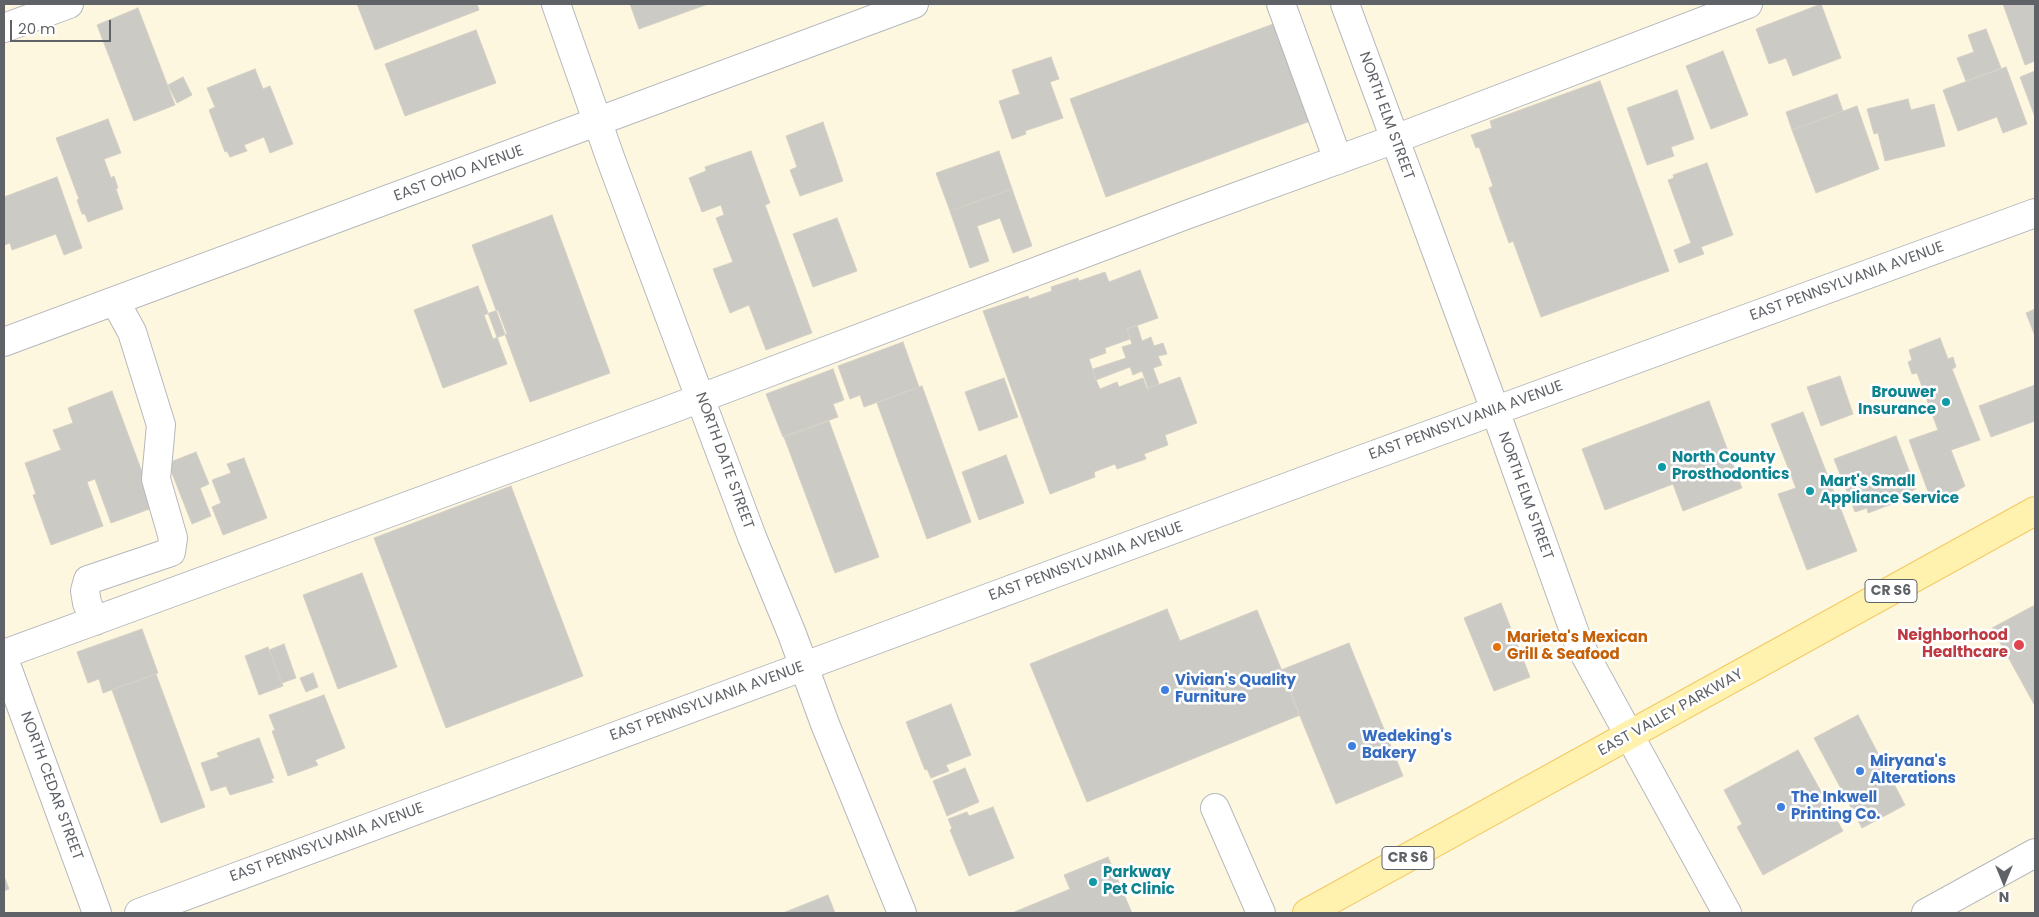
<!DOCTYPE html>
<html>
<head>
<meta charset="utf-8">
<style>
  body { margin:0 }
  #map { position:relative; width:2039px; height:917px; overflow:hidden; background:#f1efe8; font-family:Poppins,sans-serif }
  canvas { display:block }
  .frame { position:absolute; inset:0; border:5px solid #5f6368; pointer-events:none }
  .north { position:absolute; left:1979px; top:857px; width:50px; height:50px; -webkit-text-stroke:4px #fff; paint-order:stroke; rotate:180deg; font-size:14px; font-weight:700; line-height:20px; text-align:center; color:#5f6368 }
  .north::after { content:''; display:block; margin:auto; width:18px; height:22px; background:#5f6368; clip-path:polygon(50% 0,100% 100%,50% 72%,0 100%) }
  .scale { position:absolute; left:10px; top:20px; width:101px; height:22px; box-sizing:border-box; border:2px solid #5f6368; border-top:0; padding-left:6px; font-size:15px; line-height:18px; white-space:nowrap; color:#5f6368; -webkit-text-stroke:4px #fff; paint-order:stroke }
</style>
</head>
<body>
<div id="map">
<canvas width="2039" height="917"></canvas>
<div class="frame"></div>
<div class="north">N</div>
<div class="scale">20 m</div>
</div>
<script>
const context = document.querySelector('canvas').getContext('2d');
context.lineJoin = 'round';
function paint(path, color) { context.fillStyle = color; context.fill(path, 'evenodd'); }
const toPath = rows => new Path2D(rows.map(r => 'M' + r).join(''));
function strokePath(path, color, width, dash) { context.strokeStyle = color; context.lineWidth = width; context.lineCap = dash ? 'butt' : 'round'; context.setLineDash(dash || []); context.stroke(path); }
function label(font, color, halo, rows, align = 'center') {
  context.font = font + ' Poppins,sans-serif'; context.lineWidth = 5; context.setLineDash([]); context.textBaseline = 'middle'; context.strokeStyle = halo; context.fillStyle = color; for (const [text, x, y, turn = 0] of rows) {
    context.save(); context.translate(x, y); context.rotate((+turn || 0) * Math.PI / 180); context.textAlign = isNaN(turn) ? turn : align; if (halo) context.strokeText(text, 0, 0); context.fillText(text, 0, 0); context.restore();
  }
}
paint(toPath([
  [4,4,2035,4,2035,913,4,913]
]), '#fef7e0');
const building = toPath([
  [357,4,477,4,479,10,375,50,357,4],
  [630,4,708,4,639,29,630,4],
  [1821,4,1841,58,1793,76,1786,58,1769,64,1756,29,1821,4],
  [2003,4,2035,4,2035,61,2025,65,2003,4],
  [138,8,175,105,134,121,97,25,138,8],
  [1276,23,1313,120,1106,197,1070,99,1276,23],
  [1986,29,2001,68,1966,81,1957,58,1974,52,1968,35,1986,29],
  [476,30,496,83,405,116,385,64,476,30],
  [1723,51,1748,115,1711,129,1686,66,1723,51],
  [1051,57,1059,79,1050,82,1063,118,1025,131,1026,134,1012,139,999,101,1020,94,1012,70,1051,57],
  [2006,67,2027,124,2003,133,1997,117,1958,131,1943,90,2006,67],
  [255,69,263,89,270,86,293,144,270,153,264,137,244,145,247,151,230,157,227,151,225,152,209,110,215,107,207,88,255,69],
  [2035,71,2035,117,2020,77,2035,71],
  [183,77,192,95,177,103,168,85,183,77],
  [1600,81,1669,271,1541,317,1513,241,1509,243,1489,188,1493,186,1479,147,1476,148,1471,135,1492,128,1490,121,1600,81],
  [1677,90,1694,139,1671,147,1674,156,1647,165,1627,108,1677,90],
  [1837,94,1843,111,1792,130,1786,112,1837,94],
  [1908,99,1911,110,1934,104,1945,146,1885,161,1878,133,1874,134,1867,109,1908,99],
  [1857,106,1879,169,1816,193,1792,130,1857,106],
  [108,119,121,153,104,159,111,178,114,176,118,188,116,189,123,209,88,222,85,214,82,214,77,200,79,199,56,138,108,119],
  [823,122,843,181,800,196,790,170,797,167,786,136,823,122],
  [751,151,770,203,765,205,812,333,766,350,749,305,730,313,713,269,733,262,716,218,724,215,721,205,702,212,689,178,706,171,705,167,751,151],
  [999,151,1012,189,950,211,936,173,999,151],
  [1707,163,1733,235,1701,247,1704,254,1679,263,1674,250,1691,243,1668,180,1674,178,1673,175,1707,163],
  [57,177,82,248,64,255,56,234,12,250,10,243,4,245,4,197,57,177],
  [1012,189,1032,246,1013,253,1000,218,977,226,989,261,970,268,950,211,1012,189],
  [552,215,610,373,530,402,472,245,552,215],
  [837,218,857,271,813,287,793,234,837,218],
  [1140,270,1158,318,1127,329,1130,339,1105,348,1106,353,1089,359,1096,380,1100,389,1117,382,1119,387,1143,378,1147,389,1180,377,1197,423,1165,435,1168,445,1144,454,1146,459,1117,469,1115,464,1094,472,1095,477,1050,494,983,311,1028,296,1029,299,1052,291,1051,287,1078,278,1079,281,1105,272,1109,282,1140,270],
  [478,286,507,364,443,388,414,310,478,286],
  [2035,309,2035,336,2026,313,2035,309],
  [498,310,507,334,493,339,484,315,498,310],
  [1137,325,1142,341,1151,337,1154,346,1163,343,1167,354,1158,356,1162,365,1153,368,1159,384,1148,388,1142,371,1133,375,1130,367,1096,380,1093,369,1126,358,1122,347,1132,344,1127,329,1137,325],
  [1940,338,1948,359,1953,357,1956,367,1952,369,1980,440,1951,450,1965,486,1933,505,1909,440,1938,430,1917,373,1912,374,1908,362,1912,360,1909,350,1940,338],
  [903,342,919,387,864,407,860,395,850,399,838,366,903,342],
  [833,369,844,400,833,404,838,417,783,437,766,394,833,369],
  [1840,376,1853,414,1821,426,1807,387,1840,376],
  [1004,378,1018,417,979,431,965,392,1004,378],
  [2035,385,2035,421,1991,437,1979,406,2035,385],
  [922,386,971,522,927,539,877,403,922,386],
  [112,391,155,507,111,523,95,479,87,482,103,526,51,545,33,495,36,494,25,463,61,450,53,430,73,423,68,408,112,391],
  [1709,401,1742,488,1683,511,1673,484,1605,510,1582,449,1709,401],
  [1803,412,1857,551,1807,570,1778,494,1796,488,1771,424,1803,412],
  [829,421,879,557,835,573,784,437,829,421],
  [1896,436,1916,489,1906,493,1908,498,1868,513,1867,508,1855,512,1834,459,1896,436],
  [196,452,209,484,200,488,211,516,192,524,168,463,196,452],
  [1006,455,1024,503,979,520,962,472,1006,455],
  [244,458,267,518,223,535,212,507,221,503,212,480,231,473,227,464,244,458],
  [511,486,583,676,446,728,374,538,511,486],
  [362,573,397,667,338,689,303,595,362,573],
  [1501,603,1530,677,1494,691,1464,618,1501,603],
  [2035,605,2035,706,1992,628,2035,605],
  [1167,609,1180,641,1257,610,1300,715,1087,802,1030,664,1167,609],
  [142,629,158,673,103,693,99,679,88,683,77,652,142,629],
  [1349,643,1403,776,1336,804,1281,670,1349,643],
  [284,644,296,678,282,683,269,650,284,644],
  [268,647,283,686,259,695,245,656,268,647],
  [313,673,318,687,306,692,300,678,313,673],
  [156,674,205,807,161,823,112,690,156,674],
  [324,695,345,748,315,760,318,765,288,776,272,731,275,730,269,715,324,695],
  [951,704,971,755,946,765,949,771,931,778,927,769,925,770,906,722,951,704],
  [1858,715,1905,805,1862,828,1814,738,1858,715],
  [259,738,274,778,271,779,273,782,230,795,226,786,211,791,201,763,219,757,217,753,259,738],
  [1798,750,1843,831,1763,875,1737,827,1742,824,1724,790,1798,750],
  [965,768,979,802,947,816,933,781,965,768],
  [993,807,1014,858,969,876,950,830,952,828,948,819,967,812,969,816,993,807],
  [1108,857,1132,913,1012,913,1070,889,1064,875,1108,857],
  [4,876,9,889,4,891,4,876],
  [828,895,835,913,783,913,828,895]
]);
paint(building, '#cccac5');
strokePath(building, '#d6d1c6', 1);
const minor = toPath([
  [556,4,611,160,752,537,792,634,825,724,902,913],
  [1281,4,1338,160],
  [1345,4,1495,410,1578,642,1727,913],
  [4,28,69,4],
  [4,342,914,4],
  [95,621,87,603,85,591,88,580,171,552,173,538,156,479,161,425,132,332,115,301],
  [4,654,669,410,1186,215,1395,139,1748,4],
  [4,659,97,913],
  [1215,808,1261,913],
  [139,913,1344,466,2035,213],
  [1926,913,2035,853]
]);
const major = toPath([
  [1307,913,2035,511]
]);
strokePath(minor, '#b5b8bc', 30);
strokePath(major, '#f2c960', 30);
strokePath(minor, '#fff', 28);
strokePath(major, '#fff2af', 28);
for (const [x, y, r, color] of [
  [1946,402,5,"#0f9aa8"],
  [1662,467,5,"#0f9aa8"],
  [1810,491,5,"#0f9aa8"],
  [2019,645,6,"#e0444e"],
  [1497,647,5,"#e8710a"],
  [1165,690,5,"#3f7fe0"],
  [1352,746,5,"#3f7fe0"],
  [1860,771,5,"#3f7fe0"],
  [1781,807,5,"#3f7fe0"],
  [1093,882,5,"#0f9aa8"]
]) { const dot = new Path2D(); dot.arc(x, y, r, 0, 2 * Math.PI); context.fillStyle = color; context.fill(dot); strokePath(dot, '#fff', 2); }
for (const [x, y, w] of [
  [1891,591,52],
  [1408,858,52]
]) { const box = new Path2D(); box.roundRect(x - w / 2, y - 11.5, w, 23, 4); context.fillStyle = '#fff'; context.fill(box); strokePath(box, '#5f6368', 1); }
label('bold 14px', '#5f6368', null, [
  ["CR S6",1891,591],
  ["CR S6",1408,858]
]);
label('15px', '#5f6368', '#fff', [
  ["NORTH ELM STREET",1386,116,70],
  ["EAST OHIO AVENUE",459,174,-20],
  ["EAST PENNSYLVANIA AVENUE",1847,282,-20],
  ["EAST PENNSYLVANIA AVENUE",1466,421,-20],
  ["NORTH DATE STREET",724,461,70],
  ["NORTH ELM STREET",1525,496,70],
  ["EAST PENNSYLVANIA AVENUE",1086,562,-20],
  ["EAST PENNSYLVANIA AVENUE",707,702,-20],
  ["EAST VALLEY PARKWAY",1671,713,-29],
  ["NORTH CEDAR STREET",51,786,70],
  ["EAST PENNSYLVANIA AVENUE",327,843,-20]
]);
label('bold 15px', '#0d838f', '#fff', [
  ["Brouwer",1936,393,"right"],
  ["Insurance",1936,410,"right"],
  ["North County",1672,458],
  ["Prosthodontics",1672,475],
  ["Mart's Small",1820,482],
  ["Appliance Service",1820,499],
  ["Parkway",1103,873],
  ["Pet Clinic",1103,890]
], 'left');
label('bold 15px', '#be3a42', '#fff', [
  ["Neighborhood",2008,636],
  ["Healthcare",2008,653]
], 'right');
label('bold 15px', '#c56008', '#fff', [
  ["Marieta's Mexican",1507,638],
  ["Grill & Seafood",1507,655]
], 'left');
label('bold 15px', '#366cbe', '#fff', [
  ["Vivian's Quality",1175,681],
  ["Furniture",1175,698],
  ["Wedeking's",1362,737],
  ["Bakery",1362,754],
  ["Miryana's",1870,762],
  ["Alterations",1870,779],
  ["The Inkwell",1791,798],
  ["Printing Co.",1791,815]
], 'left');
</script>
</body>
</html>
